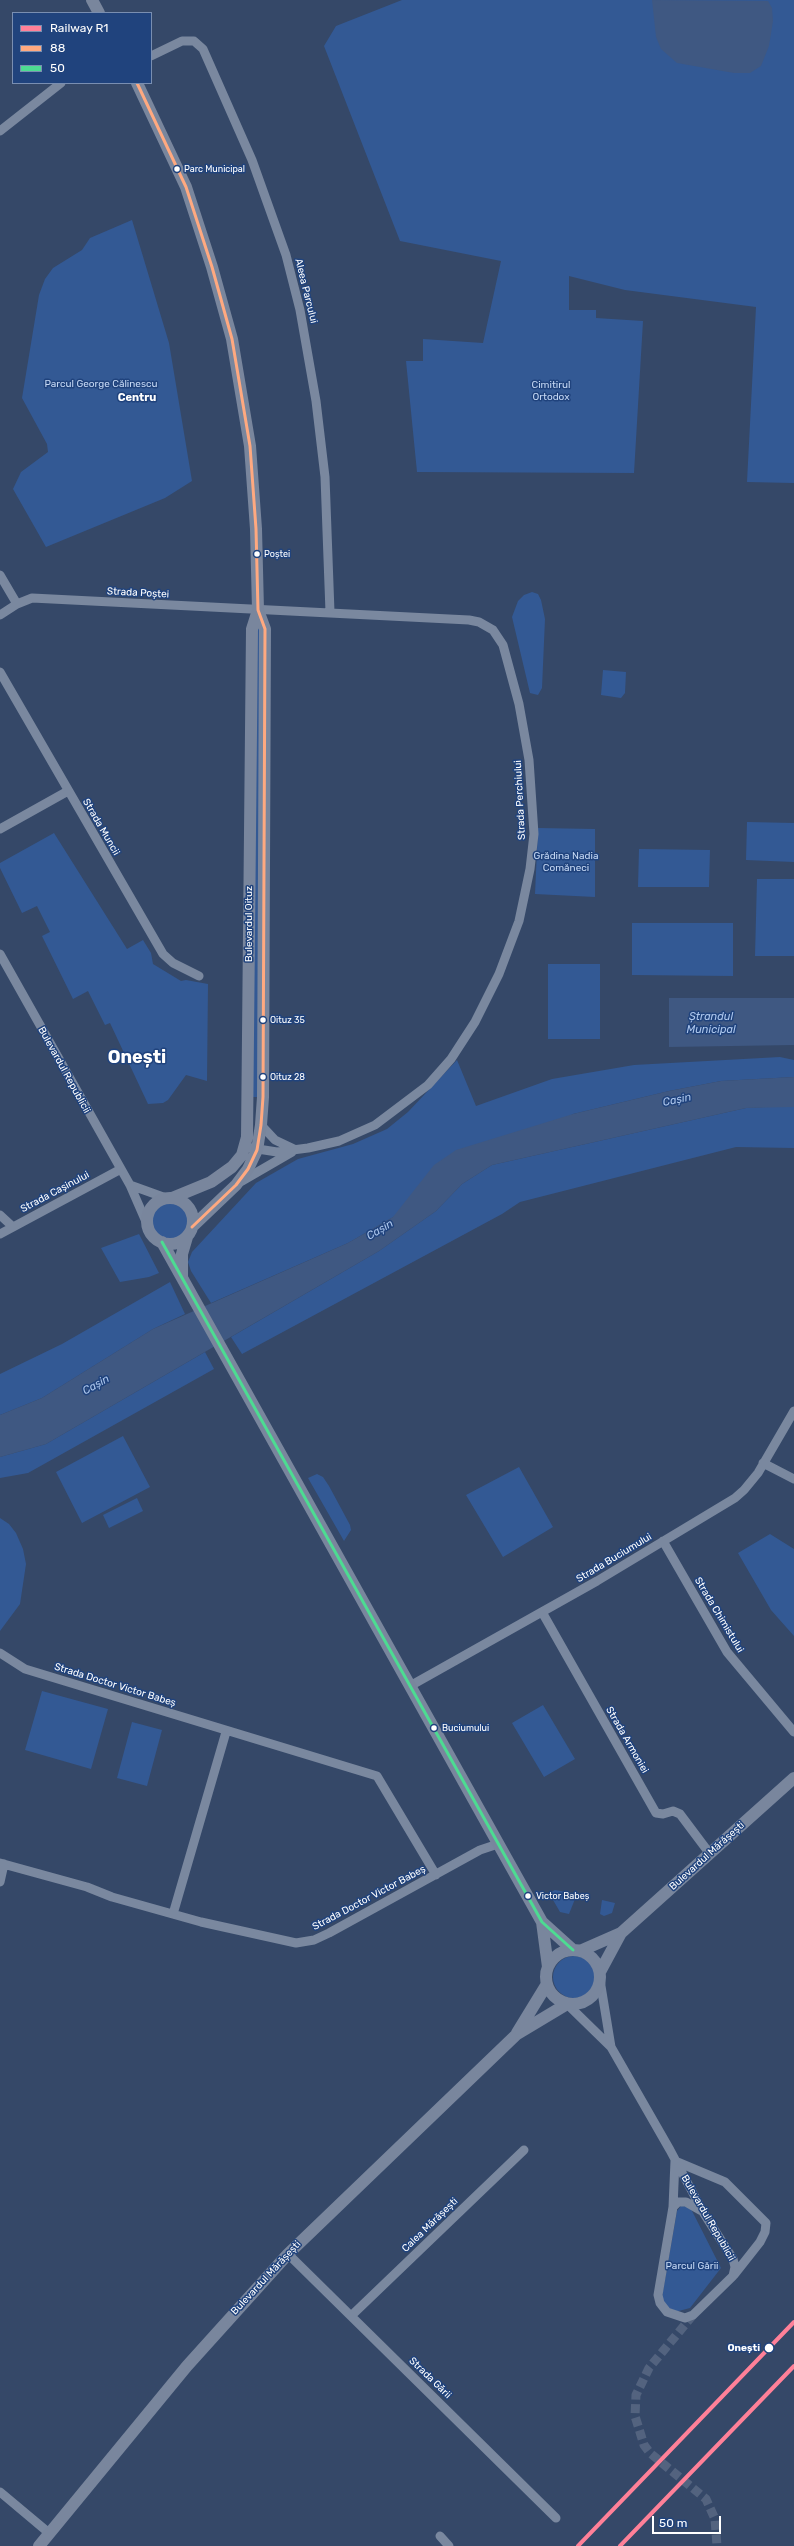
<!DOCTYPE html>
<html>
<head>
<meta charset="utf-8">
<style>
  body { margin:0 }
  #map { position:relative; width:794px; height:2546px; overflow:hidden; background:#354868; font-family:Rubik,sans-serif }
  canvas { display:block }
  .legend { position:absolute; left:12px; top:12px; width:140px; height:72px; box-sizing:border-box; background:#20437d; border:1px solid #798eb1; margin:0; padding:5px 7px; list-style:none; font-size:12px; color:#fff }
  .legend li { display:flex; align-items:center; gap:8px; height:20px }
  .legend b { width:20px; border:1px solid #798eb1 }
  .scale { position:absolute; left:652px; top:2516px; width:69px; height:18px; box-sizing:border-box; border:2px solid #fff; border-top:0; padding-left:5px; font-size:12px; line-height:14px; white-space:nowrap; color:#fff; -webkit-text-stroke:3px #20437d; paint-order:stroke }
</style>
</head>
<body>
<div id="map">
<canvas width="794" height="2546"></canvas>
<ul class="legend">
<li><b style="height:5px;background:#ff8098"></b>Railway R1</li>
<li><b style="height:5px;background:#ffa980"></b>88</li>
<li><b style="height:5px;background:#4ddb92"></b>50</li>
</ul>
<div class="scale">50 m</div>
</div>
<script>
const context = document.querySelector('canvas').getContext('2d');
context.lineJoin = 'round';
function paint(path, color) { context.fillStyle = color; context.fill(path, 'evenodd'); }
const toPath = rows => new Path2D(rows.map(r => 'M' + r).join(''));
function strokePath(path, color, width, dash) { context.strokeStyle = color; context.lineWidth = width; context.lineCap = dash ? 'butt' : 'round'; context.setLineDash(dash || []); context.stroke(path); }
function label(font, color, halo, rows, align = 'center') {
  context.font = font + ' Rubik,sans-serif'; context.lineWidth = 3; context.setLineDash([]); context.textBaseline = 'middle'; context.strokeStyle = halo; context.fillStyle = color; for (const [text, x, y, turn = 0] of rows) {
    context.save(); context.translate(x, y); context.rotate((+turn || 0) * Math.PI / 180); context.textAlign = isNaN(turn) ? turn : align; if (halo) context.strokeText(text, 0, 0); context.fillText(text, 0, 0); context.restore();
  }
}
paint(toPath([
  [402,0,794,0,794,483,747,482,756,307,625,290,569,276,569,310,596,310,596,318,643,321,634,473,417,472,406,361,423,361,423,339,483,343,501,261,400,241,324,46,336,26],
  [132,220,169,343,192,481,165,498,46,547,13,489,21,472,48,452,47,444,22,398,39,295,45,279,53,268,82,250,90,238],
  [532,592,538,594,541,600,545,619,542,688,538,695,530,693,512,617,518,601,524,595],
  [252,629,265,629,263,1097,248,1097],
  [603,670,626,672,625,693,621,698,601,695],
  [747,822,794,823,794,862,746,860],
  [538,828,595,829,595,897,535,894],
  [54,833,127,949,143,940,151,953,153,964,181,981,186,980,208,984,207,1081,186,1075,168,1100,163,1103,148,1104,110,1023,105,1025,88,991,73,999,42,936,50,932,37,906,22,913,0,868,0,863],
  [639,849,710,850,709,887,638,887],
  [757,879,794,879,794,956,755,956],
  [632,923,733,923,733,976,632,975],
  [548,964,600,964,600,1039,548,1039],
  [780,1057,794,1060,794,1077,721,1081,669,1091,573,1114,348,1243,211,1303,191,1271,188,1262,192,1252,256,1183,298,1159,353,1144,387,1129,408,1112,457,1060,476,1106,552,1079,634,1065],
  [784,1106,794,1107,794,1148,736,1147,520,1202,502,1214,242,1354,231,1337,379,1251,436,1211,462,1184,492,1165,746,1108],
  '147 1221a23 23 0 1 1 46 0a23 23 0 1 1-46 0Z',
  [139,1234,159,1273,149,1277,120,1282,101,1248],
  [170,1282,185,1314,153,1329,42,1398,0,1415,0,1374,62,1344],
  [205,1352,214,1369,28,1473,0,1478,0,1457,46,1444],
  [123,1436,150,1487,82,1523,56,1472],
  [519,1467,553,1527,503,1557,466,1495],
  [317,1474,323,1477,329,1486,350,1525,351,1530,344,1541,308,1478],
  [137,1498,143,1511,109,1528,103,1515],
  [0,1518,9,1524,16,1533,23,1549,26,1564,20,1604,0,1631],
  [770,1534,794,1549,794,1636,771,1610,738,1553],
  [42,1691,108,1709,91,1769,25,1750],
  [543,1705,575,1759,544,1777,512,1723],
  [132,1722,162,1730,147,1786,117,1778],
  [555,1890,577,1894,569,1914,560,1912,549,1893],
  [602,1900,615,1903,612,1913,604,1916,600,1914],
  '553 1977a21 21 0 1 1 42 0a21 21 0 1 1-42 0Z',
  [681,2206,690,2207,721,2268,690,2308,675,2312,667,2308,662,2297,677,2211]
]), '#335994');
paint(toPath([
  [652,0,768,1,772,8,773,21,769,46,761,66,750,73,734,73,677,63,661,49,656,37],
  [669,998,794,998,794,1045,669,1047],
  [794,1077,794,1107,746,1108,492,1165,462,1184,436,1211,379,1251,46,1444,0,1457,0,1415,42,1398,153,1329,348,1243,393,1217,434,1165,456,1150,573,1114,669,1091,721,1081]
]), '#3f5882');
strokePath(toPath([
  [693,2315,649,2368,636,2395,635,2416,644,2445,650,2453,706,2499,715,2519,717,2546]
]), '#53637f', 9, [9, 4.5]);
strokePath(toPath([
  [151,56,182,41,194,41,203,49,252,160,286,255,300,310,316,401,325,477,330,612],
  [0,131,61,83],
  [0,575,17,604],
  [0,615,17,604,32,598,469,620,479,622,493,630,503,645,519,704,529,760,534,834,530,869,519,921,499,974,475,1022,451,1059,428,1085,375,1125,339,1141,308,1148,277,1152,245,1147],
  [0,672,163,954,173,963,199,976],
  [0,829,68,791],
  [0,954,130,1185,147,1224],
  [261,1125,275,1140,294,1149],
  [242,1181,292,1152],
  [130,1185,166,1198],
  [0,1215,13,1227],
  [0,1234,121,1169],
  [763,1463,794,1479],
  [663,1541,727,1652,794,1732],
  [542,1612,656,1813,663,1814,673,1811,680,1814,710,1854],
  [0,1653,25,1669,377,1776,436,1875],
  [410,1686,597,1581,735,1498,744,1490,758,1473,794,1411],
  [0,1863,87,1887,112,1897,201,1922,296,1943,314,1940,329,1933,480,1850,498,1844],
  [0,1882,4,1864],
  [173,1914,226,1732],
  [600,1980,611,2047],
  [567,2004,611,2047,670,2150,703,2212,733,2259,735,2267,733,2276,693,2315,685,2318,667,2312,660,2303,658,2295,673,2207,675,2161],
  [675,2161,725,2182,766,2223,765,2232,760,2242,734,2275],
  [673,2207,678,2202,686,2202,700,2210],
  [288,2254,556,2518],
  [351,2316,524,2150],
  [0,2492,49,2533],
  [440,2536,449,2546]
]), '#7a889f', 9);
strokePath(toPath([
  [92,0,99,13],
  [137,83,186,187,212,267,232,339,250,446,256,529,258,610,265,629,263,1097,261,1125,257,1150,248,1169,236,1185,192,1227],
  [172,1198,211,1182,232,1167,242,1155,247,1137,252,629,258,610],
  '147 1221a23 23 0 1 1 46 0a23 23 0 1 1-46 0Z',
  [162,1242,542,1922,573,1950],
  [182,1276,182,1254,187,1237],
  [542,1922,548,1967],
  '546 1977a27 27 0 1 1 54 0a27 27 0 1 1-54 0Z',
  [580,1951,621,1933,794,1778],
  [600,1972,621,1933],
  [517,2033,547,1984],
  [39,2546,187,2366,288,2254,517,2034,567,2004]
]), '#79869d', 12);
strokePath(toPath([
  [137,83,186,187,212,267,232,339,250,446,256,529,258,610,265,629,263,1097,261,1125,257,1150,248,1169,236,1185,192,1227]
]), '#ffa980', 3);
strokePath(toPath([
  [162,1242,542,1922,573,1950]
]), '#4ddb92', 3);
strokePath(toPath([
  [578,2546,794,2322],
  [620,2546,794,2366]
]), '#ff8098', 4);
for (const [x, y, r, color] of [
  [177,169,3.5,"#fff"],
  [257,554,3.5,"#fff"],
  [263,1020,3.5,"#fff"],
  [263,1077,3.5,"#fff"],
  [434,1728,3.5,"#fff"],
  [528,1896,3.5,"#fff"],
  [769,2348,5,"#fff"]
]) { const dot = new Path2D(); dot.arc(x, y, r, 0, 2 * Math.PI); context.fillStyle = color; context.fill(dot); strokePath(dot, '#20437d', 1.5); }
label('9px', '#fff', '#20437d', [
  ["Parc Municipal",184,169],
  ["Poștei",264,554],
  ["Oituz 35",270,1020],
  ["Oituz 28",270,1077],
  ["Buciumului",442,1728],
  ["Victor Babeș",536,1896]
], 'left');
label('10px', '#fff', '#20437d', [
  ["Aleea Parcului",306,291,76],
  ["Strada Poștei",138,593,3],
  ["Strada Perchiului",520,800,-93],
  ["Strada Muncii",101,827,60],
  ["Bulevardul Oituz",249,924,-90],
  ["Bulevardul Republicii",64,1070,61],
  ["Strada Cașinului",55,1192,-28],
  ["Strada Buciumului",614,1558,-31],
  ["Strada Chimistului",719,1615,59],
  ["Strada Doctor Victor Babeș",115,1685,17],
  ["Strada Armoniei",627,1740,60],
  ["Bulevardul Mărășești",707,1856,-42],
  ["Strada Doctor Victor Babeș",369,1898,-28],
  ["Bulevardul Republicii",708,2218,60],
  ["Calea Mărășești",430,2225,-44],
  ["Bulevardul Mărășești",266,2278,-47],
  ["Strada Gării",430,2378,44]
]);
label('10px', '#c6d9f5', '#20437d', [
  ["Parcul George Călinescu",101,384],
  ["Cimitirul",551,385],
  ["Ortodox",551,397],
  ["Grădina Nadia",566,856],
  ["Comăneci",566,868],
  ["Parcul Gării",692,2266]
]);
label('bold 10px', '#fff', '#20437d', [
  ["Onești",760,2348]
], 'right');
label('bold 11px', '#fff', '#20437d', [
  ["Centru",137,398]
]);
label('italic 11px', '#aec8ee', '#20437d', [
  ["Ștrandul",711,1017],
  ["Municipal",711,1030],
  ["Cașin",677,1100,-12],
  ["Cașin",380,1230,-31],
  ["Cașin",96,1385,-29]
]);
label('bold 18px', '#fff', '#20437d', [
  ["Onești",137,1058]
]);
</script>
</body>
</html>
